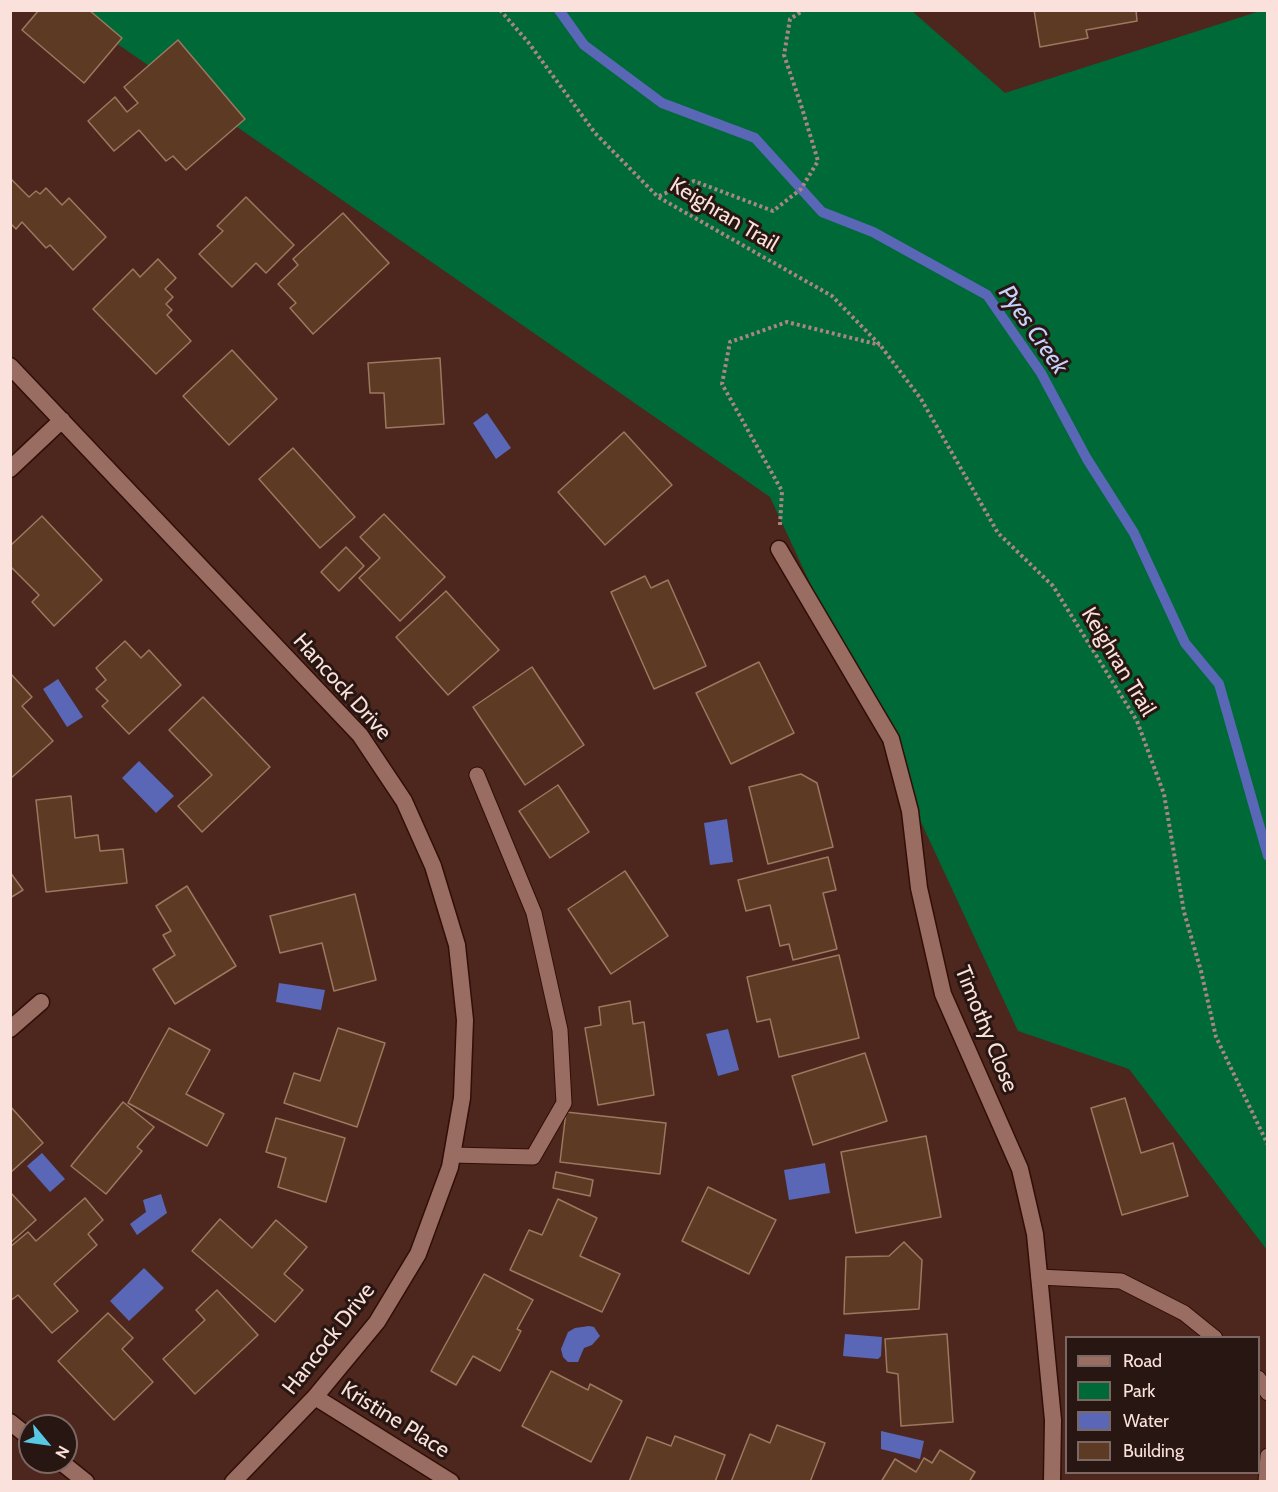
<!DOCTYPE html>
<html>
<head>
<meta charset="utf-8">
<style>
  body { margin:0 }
  #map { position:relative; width:1278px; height:1492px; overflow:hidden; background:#4d271e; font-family:Cabin,sans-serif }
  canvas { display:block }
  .frame { position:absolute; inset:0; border:12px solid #fbe1db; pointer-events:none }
  .legend { position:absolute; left:1065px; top:1336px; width:195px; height:138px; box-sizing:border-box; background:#271612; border:2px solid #7c6762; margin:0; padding:8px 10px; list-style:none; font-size:18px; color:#fbe1db }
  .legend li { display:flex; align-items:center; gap:12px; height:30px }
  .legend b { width:30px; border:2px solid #7c6762 }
  .north { position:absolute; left:18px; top:1414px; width:60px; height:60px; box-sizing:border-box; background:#271612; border:2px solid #7c6762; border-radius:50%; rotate:119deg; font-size:16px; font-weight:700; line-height:24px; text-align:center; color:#fbe1db }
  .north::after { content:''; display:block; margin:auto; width:21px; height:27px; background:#57c9e2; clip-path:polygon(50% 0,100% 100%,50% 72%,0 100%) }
</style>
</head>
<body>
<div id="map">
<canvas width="1278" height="1492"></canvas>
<div class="frame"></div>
<ul class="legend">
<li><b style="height:8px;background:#9a6d62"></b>Road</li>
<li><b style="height:16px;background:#006938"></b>Park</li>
<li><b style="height:16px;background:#5967b6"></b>Water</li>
<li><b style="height:16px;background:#5c3a23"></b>Building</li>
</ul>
<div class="north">N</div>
</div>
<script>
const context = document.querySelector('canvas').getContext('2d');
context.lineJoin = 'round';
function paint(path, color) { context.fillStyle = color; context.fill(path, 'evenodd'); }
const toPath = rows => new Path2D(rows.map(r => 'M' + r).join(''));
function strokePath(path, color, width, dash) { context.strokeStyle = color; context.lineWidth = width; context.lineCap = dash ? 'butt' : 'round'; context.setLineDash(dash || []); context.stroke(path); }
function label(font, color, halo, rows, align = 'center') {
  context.font = font + ' Cabin,sans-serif'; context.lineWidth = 6; context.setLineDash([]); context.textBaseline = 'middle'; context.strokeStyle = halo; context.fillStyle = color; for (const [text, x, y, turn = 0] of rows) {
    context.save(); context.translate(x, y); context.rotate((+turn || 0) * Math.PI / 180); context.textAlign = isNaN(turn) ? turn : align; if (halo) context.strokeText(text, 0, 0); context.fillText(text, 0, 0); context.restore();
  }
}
paint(toPath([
  [70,11,912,11,1005,93,1260,11,1267,11,1267,1250,1129,1069,1018,1031,770,497]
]), '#006938');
paint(toPath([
  [487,413,511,448,496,459,473,423],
  [58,679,83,717,67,727,43,689],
  [139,761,174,796,156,813,122,778],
  [727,819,733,862,710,865,704,823],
  [279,983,325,990,321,1010,276,1002],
  [728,1029,739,1070,718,1076,706,1034],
  [42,1153,65,1179,50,1192,27,1166],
  [825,1163,830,1193,789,1200,784,1170],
  [161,1194,167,1213,137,1235,130,1224,146,1212,143,1200],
  [144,1268,164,1288,129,1321,110,1301],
  [589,1326,594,1327,600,1336,592,1345,584,1348,578,1362,568,1362,563,1357,561,1349,568,1332,575,1328],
  [845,1334,882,1337,881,1356,878,1359,843,1356],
  [881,1431,924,1441,920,1459,881,1449]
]), '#5967b6');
strokePath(toPath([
  [559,10,584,45,662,103,755,138,822,212,873,232,987,295,1041,373,1087,459,1134,533,1185,643,1219,684,1268,856]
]), '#5967b6', 10);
const building = toPath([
  [39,10,89,10,122,38,84,83,22,30,39,10],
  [1034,10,1136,10,1137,21,1086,30,1088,38,1040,47,1034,10],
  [178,40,245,119,186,170,173,156,166,161,139,130,114,151,88,121,115,97,127,112,138,103,124,87,178,40],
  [10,178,29,197,36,191,40,194,46,188,62,205,69,198,106,237,73,270,50,245,46,248,22,222,16,229,10,223,10,178],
  [246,197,294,245,266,273,256,263,232,287,199,254,223,231,217,226,246,197],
  [343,213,389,263,313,334,290,308,296,303,278,284,298,265,293,259,343,213],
  [158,259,176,278,165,289,173,297,166,304,172,310,167,315,191,341,156,374,93,309,133,269,140,277,158,259],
  [232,350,277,399,229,445,183,396,232,350],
  [440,358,444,424,386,428,384,393,370,393,368,363,440,358],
  [624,432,672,485,605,545,558,492,624,432],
  [293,448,355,517,320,548,259,479,293,448],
  [384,514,445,577,400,621,359,578,380,558,360,537,384,514],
  [42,516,102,580,54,626,32,602,39,595,10,566,10,546,42,516],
  [346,547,364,566,339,591,321,572,346,547],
  [645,576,651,588,668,580,706,666,654,689,611,592,645,576],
  [446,591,499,650,448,695,396,637,446,591],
  [125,641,141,658,149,650,181,685,129,734,102,706,108,701,96,689,106,680,96,668,125,641],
  [759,662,794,733,731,764,696,693,759,662],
  [532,667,584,745,525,785,473,707,532,667],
  [10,673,32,697,22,706,53,741,10,779,10,673],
  [203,697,270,767,202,832,178,806,212,775,169,730,203,697],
  [801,774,817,783,833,847,768,864,749,787,801,774],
  [558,785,589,832,550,858,519,811,558,785],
  [71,796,75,838,98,835,100,851,123,849,127,883,46,892,36,800,71,796],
  [828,857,836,890,823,893,837,949,793,960,789,944,780,946,770,905,746,911,738,880,828,857],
  [625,871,668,936,611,974,568,909,625,871],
  [10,872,23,890,10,898,10,872],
  [187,886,236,966,175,1004,153,969,175,955,163,935,171,931,156,906,187,886],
  [355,894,376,980,334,991,322,943,280,953,270,916,355,894],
  [839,955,859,1038,779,1057,770,1019,757,1022,747,977,839,955],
  [630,1001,633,1024,644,1022,654,1095,598,1105,585,1028,601,1025,599,1007,630,1001],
  [169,1028,210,1050,186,1094,224,1114,207,1146,128,1103,169,1028],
  [338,1028,385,1043,357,1127,284,1103,294,1073,320,1081,338,1028],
  [865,1053,887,1121,813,1145,792,1076,865,1053],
  [1125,1098,1141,1153,1173,1143,1188,1196,1122,1215,1091,1108,1125,1098],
  [123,1102,154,1127,137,1147,142,1151,106,1194,71,1166,123,1102],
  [10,1106,43,1143,10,1173,10,1106],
  [566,1112,666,1123,660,1174,560,1162,566,1112],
  [276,1118,345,1138,326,1202,278,1187,286,1158,266,1152,276,1118],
  [926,1136,941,1217,856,1233,841,1152,926,1136],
  [556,1172,593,1180,590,1196,553,1188,556,1172],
  [708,1187,776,1220,749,1274,682,1241,708,1187],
  [10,1192,36,1220,10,1243,10,1192],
  [85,1198,103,1220,88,1234,97,1245,54,1284,78,1311,52,1333,18,1295,10,1301,10,1247,28,1232,36,1241,85,1198],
  [558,1199,597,1218,580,1256,620,1274,602,1312,510,1270,529,1230,542,1235,558,1199],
  [220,1219,252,1248,276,1220,307,1247,284,1274,303,1290,275,1322,192,1251,220,1219],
  [904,1242,922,1260,919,1309,844,1314,846,1257,889,1256,904,1242],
  [484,1274,533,1300,517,1329,521,1331,500,1371,473,1356,456,1385,431,1371,484,1274],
  [217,1290,258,1335,195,1394,163,1359,205,1320,196,1310,217,1290],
  [108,1313,133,1338,122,1349,153,1382,114,1420,58,1361,108,1313],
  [947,1334,953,1422,901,1426,898,1374,887,1372,885,1339,947,1334],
  [551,1371,588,1390,590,1384,622,1401,591,1462,522,1426,551,1371],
  [777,1425,825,1443,810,1482,731,1482,750,1434,770,1443,777,1425],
  [675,1436,725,1455,715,1482,629,1482,647,1437,671,1446,675,1436],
  [940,1450,975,1472,969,1482,881,1482,895,1459,916,1472,924,1458,932,1463,940,1450]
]);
paint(building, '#5c3a23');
strokePath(building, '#9d785f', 1.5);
const service = toPath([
  [452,1155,533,1157,564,1103,560,1030,534,913,477,775],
  [1039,1277,1121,1281,1184,1313,1215,1338],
  [1258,1378,1268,1393],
  [1266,1482,1268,1456]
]);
const minor = toPath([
  [10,366,360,735,404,801,433,866,457,945,465,1020,462,1098,450,1167,418,1254,377,1322,315,1397,233,1482],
  [10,469,62,420],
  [779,549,891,739,910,811,919,888,943,994,1020,1169,1035,1234,1053,1420,1052,1482],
  [10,1029,41,1002],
  [315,1397,451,1482],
  [10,1422,30,1438],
  [61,1462,86,1482]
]);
strokePath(service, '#310e06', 17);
strokePath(minor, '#310e06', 19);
strokePath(toPath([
  [500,10,528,42,595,133,658,197,832,296,880,345,921,399,998,533,1053,586,1137,721,1164,794,1184,912,1201,971,1216,1037,1268,1145],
  [659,196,694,181,773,211,801,189,818,161,801,105,784,55,790,19,804,10],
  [780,525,782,491,722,384,730,342,787,322,880,345]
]), '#a78780', 4, [3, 3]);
strokePath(service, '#9a6d62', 15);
strokePath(minor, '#9a6d62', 16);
label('22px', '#fbe1db', '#271612', [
  ["Keighran Trail",724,215,31],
  ["Keighran Trail",1118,662,59],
  ["Hancock Drive",342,687,48],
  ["Timothy Close",986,1029,68],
  ["Hancock Drive",329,1339,-52],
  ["Kristine Place",395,1420,32]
]);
label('italic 24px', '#c6d1fd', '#271612', [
  ["Pyes Creek",1033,330,55]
]);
</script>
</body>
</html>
